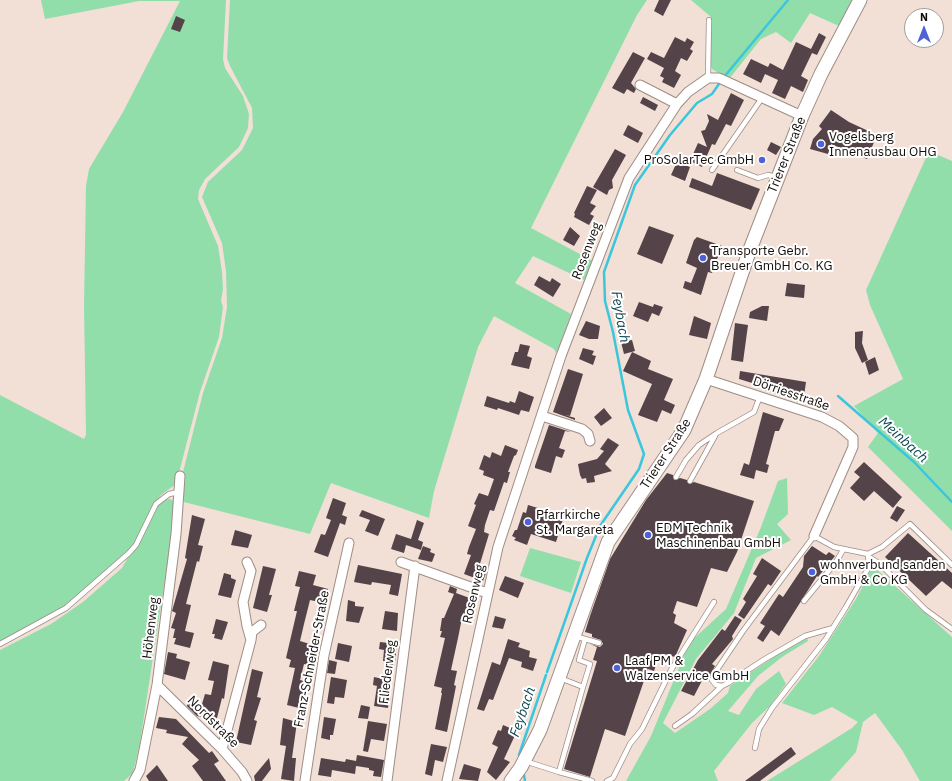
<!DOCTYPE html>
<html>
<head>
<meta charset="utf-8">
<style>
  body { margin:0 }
  #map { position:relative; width:952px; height:781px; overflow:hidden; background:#f2dfd5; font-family:"IBM Plex Sans",sans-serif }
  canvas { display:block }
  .north { position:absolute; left:904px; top:8px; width:40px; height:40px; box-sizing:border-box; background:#fff; border:1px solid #a19e9d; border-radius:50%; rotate:0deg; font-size:11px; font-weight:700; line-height:16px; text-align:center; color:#130d0a }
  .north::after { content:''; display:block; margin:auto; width:14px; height:18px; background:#4f61d6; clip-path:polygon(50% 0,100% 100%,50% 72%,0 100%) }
</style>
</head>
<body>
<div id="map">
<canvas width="952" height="781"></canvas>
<div class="north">N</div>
</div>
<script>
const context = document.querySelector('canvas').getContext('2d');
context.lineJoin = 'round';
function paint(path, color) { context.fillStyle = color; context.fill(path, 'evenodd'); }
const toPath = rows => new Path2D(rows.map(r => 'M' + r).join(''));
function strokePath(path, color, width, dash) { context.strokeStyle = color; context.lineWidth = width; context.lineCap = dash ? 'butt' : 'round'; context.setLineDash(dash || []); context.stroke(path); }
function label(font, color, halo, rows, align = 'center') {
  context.font = font + ' "IBM Plex Sans",sans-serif'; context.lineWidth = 4; context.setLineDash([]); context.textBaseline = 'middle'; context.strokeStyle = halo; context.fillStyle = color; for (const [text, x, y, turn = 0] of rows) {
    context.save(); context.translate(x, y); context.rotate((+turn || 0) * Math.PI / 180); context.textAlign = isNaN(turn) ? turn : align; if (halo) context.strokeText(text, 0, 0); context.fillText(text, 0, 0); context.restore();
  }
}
paint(toPath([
  [41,0,226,0,223,59,225,68,243,96,249,114,248,128,239,147,205,179,199,190,198,199,218,246,222,272,223,289,221,301,223,307,219,337,200,392,176,484,161,495,155,503,134,544,128,552,66,607,0,641,0,395,84,439,86,435,84,305,86,186,89,169,123,112,180,1,139,1,45,19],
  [230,0,647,0,637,15,531,228,593,261,584,280,533,256,515,283,571,314,559,347,556,353,554,349,494,316,478,347,434,491,429,518,331,483,310,534,184,502,182,476,203,393,222,338,227,307,226,271,222,243,202,197,208,182,242,150,253,128,252,108,230,66,227,58],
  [691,0,852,0,839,26,810,13,791,43,776,32,761,39,729,79,712,69,710,64,711,17],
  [929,151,952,161,952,531,868,447,878,433,854,406,903,379,870,305,866,290],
  [787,478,788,514,777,524,791,540,756,558,734,613,696,659,663,723,675,733,710,709,728,693,730,686,777,655,807,638,808,641,782,657,758,676,728,711,739,715,756,689,779,671,786,684,770,706,752,723,714,771,718,781,626,781,651,736,689,643,726,609,761,527,778,481],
  [170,499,175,502,171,539,140,743,133,773,124,781,0,781,0,650,51,624,83,602,122,568,158,504,164,500],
  [530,548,581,562,571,593,520,576],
  [873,566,952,637,952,781,920,781,902,750,875,713,863,722,856,752,830,781,767,781,852,728,858,722,832,707,814,715,782,703,819,656,856,599]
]), '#92deab');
strokePath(toPath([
  [724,77,788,0],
  [838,396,914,462,952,502],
  [547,672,587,558,600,526,639,469,644,454,628,410,613,332,605,301,604,272,635,185,670,135,697,103,712,94,721,81],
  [519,755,546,675],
  [524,775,525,781]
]), '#3ac7db', 2.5);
paint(toPath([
  [659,0,671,0,663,16,654,11],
  [176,16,185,20,180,32,171,29],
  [819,33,826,37,817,55,812,53,801,76,808,80,803,92,791,86,785,99,772,93,778,80,765,74,761,83,743,74,751,59,768,67,770,63,783,70,796,42,811,49],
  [675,37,685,42,687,38,694,42,690,49,693,51,687,61,681,58,675,71,681,75,674,88,662,82,664,78,660,76,664,68,647,59,651,52,664,58],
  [633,52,645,58,631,83,636,89,634,93,627,89,624,94,612,88],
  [731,93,744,100,731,126,726,124,715,145,712,144,702,167,690,161,698,143,707,147,701,131,705,130,709,121,707,114,718,120],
  [643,97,658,105,655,111,640,103],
  [831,110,849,122,877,135,867,159,831,144,828,154,810,149,813,139,822,129,819,126],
  [628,125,643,133,638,143,623,135],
  [771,142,781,147,776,155,767,150],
  [615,149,626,155,612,180,613,188,609,190,607,195,593,187],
  [677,162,690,167,685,181,671,175],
  [717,173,760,189,751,210,689,187,692,178,712,186],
  [587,186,597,190,590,203,596,206,590,214,594,216,589,225,574,217,575,214,574,213],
  [649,226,674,235,662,264,637,254],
  [570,227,580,236,574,246,563,240],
  [697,237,722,246,712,273,708,272,701,295,683,288,685,281,691,283,697,268,686,263,694,240],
  [539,276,550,282,552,278,561,284,553,297,534,285],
  [787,283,805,285,804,298,785,296],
  [639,302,653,307,654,304,663,307,659,316,652,313,648,322,633,316],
  [762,306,769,306,767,321,749,318,750,312],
  [694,316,711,323,707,339,689,335],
  [586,321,600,326,598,339,589,339,579,335],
  [735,323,748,325,743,362,731,360],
  [863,331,862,343,868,360,862,363,855,348,855,332],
  [632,340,635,351,624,354,621,342],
  [520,344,530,346,527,356,532,358,529,369,511,365,515,352,518,352],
  [583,348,594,351,592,355,596,356,593,365,579,359],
  [632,352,651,361,648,369,673,379,664,400,675,405,671,414,662,410,657,422,638,415,652,384,623,371],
  [875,357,879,370,869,375,865,362],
  [568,369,583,374,570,416,565,415,575,418,575,420,553,412],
  [740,371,806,382,803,403,761,389,762,386,739,379],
  [519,391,534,397,529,412,521,410,519,415,498,408,497,410,484,406,487,396,509,403,510,401,515,403],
  [604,408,612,418,601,426,594,417],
  [763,412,784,419,779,431,775,431,766,464,769,465,767,473,756,470,754,479,740,475,744,463,749,465],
  [549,425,571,432,565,431,559,448,565,450,562,458,556,456,551,473,535,468,535,466],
  [608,438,619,445,605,464,612,471,594,476,595,482,587,483,586,478,582,479,580,475,578,464,597,459,604,451,600,449],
  [505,445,518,450,516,455,514,456,508,472,510,472,507,483,504,482,494,511,490,510,485,525,484,532,489,534,479,567,485,570,484,572,486,573,483,581,464,574,471,555,467,554,469,547,476,529,468,526,476,505,474,504,479,493,488,496,494,479,483,475,484,471,479,469,484,455,490,458,492,452,501,456],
  [864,462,902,497,893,508,874,491,864,501,850,488,860,477,854,472],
  [667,473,673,475,674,480,680,478,687,480,689,484,694,482,754,501,737,552,727,572,711,568,697,607,677,601,673,613,676,615,674,623,687,630,675,657,664,654,661,663,657,662,654,671,648,669,625,736,605,729,590,777,564,769,597,661,593,660,597,647,590,644,600,647,603,644,601,640,592,637,592,634,585,632,590,616,610,559,646,500],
  [333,498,346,503,342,515,347,517,345,525,340,523,328,557,314,552,321,534,325,535,331,520,326,518],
  [528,505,564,516,556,542,531,534,527,545,514,540,516,538,512,536,515,530,517,530,523,512,526,513],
  [897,506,905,510,897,522,890,518],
  [362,510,385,519,378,536,365,531,370,520,359,516],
  [192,515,205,519,198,545,203,546,199,562,197,561,186,604,191,605,185,631,194,633,190,648,174,644,176,638,173,638,175,629,171,628,176,613,172,611,187,559,185,558],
  [417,520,424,523,418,540,423,542,421,550,406,545,404,553,391,549,396,534,411,539],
  [235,530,252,535,248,548,231,545],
  [908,533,952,573,952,589,942,581,926,596,885,557],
  [423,546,431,549,430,552,435,554,432,562,418,559],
  [812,546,826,555,829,552,835,556,818,577,817,576,779,636,771,630,763,642,757,638,765,626,760,623,779,594,783,597,803,567,804,556],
  [762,558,781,571,771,586,768,584,744,619,738,615,746,602,743,599,757,576,753,574],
  [358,565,402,574,398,596,389,594,391,585,372,582,371,585,354,582],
  [263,566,276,569,269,595,272,595,267,612,253,608],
  [299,571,316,575,313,585,328,589,324,603,310,600,304,624,300,641,313,645,308,665,304,664,300,680,308,682,299,708,287,705,295,668,289,667,291,660,286,658,297,611,294,611,300,587,295,586],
  [224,573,231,575,231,578,236,580,231,598,218,595],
  [505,576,524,583,518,598,499,590],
  [450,586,457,589,456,593,475,600,469,615,463,613,458,638,451,670,457,671,454,685,456,686,447,732,435,729,442,693,441,693,442,688,434,686,445,638,440,637,442,631,440,631,442,618,444,618,454,594,448,592],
  [348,600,355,602,355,606,364,607,359,623,346,621],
  [385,611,398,613,397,631,382,629],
  [495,616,506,619,503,629,492,627],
  [735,616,742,620,732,636,733,639,712,664,715,666,710,675,706,673,694,696,681,691,698,660,722,629,725,631],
  [216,619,228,622,222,640,214,638,215,634,212,634],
  [508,639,520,643,518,647,530,651,529,657,537,659,533,671,521,667,522,662,509,658,493,700,489,699,484,711,477,709,492,662,500,665],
  [380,642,397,644,395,662,393,662,388,708,374,706,377,686,373,685,374,677,383,679,385,661,383,661,384,650,379,649],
  [338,643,352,646,349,662,335,659],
  [168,652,177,654,176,658,190,662,185,680,164,674],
  [329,660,337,662,335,674,327,673],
  [213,661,229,665,224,699,222,698,217,718,202,715,201,717,197,716,187,706,188,701,202,704,205,694,211,695,214,681,208,680],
  [252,669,263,672,257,697,261,698,254,720,257,721,251,745,236,742],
  [331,677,347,680,344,698,335,697,334,704,327,703],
  [361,705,370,707,368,719,358,718],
  [159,717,176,719,209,753,212,751,219,761,214,764,226,781,203,781,192,766,199,760,182,744,188,737,166,733,167,730,156,728],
  [324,717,336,719,333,735,330,735,330,740,321,738],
  [283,718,297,722,292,758,296,758,294,781,281,779,286,746,280,745],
  [368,721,387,724,384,741,371,739,368,752,363,751],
  [503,725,517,731,504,759,510,762,496,780,487,772,498,747,492,744,498,730,501,731],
  [431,744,447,747,443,762,435,760,432,776,425,774],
  [791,747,796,754,760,781,745,781],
  [357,755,384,760,381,777,373,776,374,771,369,770,369,768,356,766,355,774,332,770,331,777,318,775,321,758,345,762,346,759,356,761],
  [269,758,271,769,262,781,255,781,254,776],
  [464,764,481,769,478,781,459,779],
  [157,765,168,781,149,781,146,776]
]), '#544348');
const service = toPath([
  [708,78,709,20],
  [712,170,762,98],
  [737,170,758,178,768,175,776,177],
  [676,477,686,460,699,445,717,433,754,412,760,396],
  [690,481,715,436],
  [869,557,880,564,926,610,952,629],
  [804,601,836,562,843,550],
  [833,628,805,636,765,659,728,683,722,686,716,685,712,680,714,674,743,631,814,536,834,547,868,554,882,547,910,524,952,565],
  [575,634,578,637,599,643],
  [0,644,66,608,129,553,136,545,156,504,169,494,179,492],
  [560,678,583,687,590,664,579,660,585,639],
  [675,726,692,714,722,686],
  [755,748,759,729,772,708,826,639,846,607,869,567,868,554],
  [531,763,559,772,583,687],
  [559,772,592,781],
  [607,781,613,778,630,744,642,729,671,670,714,602]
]);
const minor = toPath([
  [640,85,677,104],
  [706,379,822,417,839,426,853,438,853,447,814,536],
  [542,416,582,429,588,434,590,441],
  [401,562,487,593],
  [251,640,252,632,261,625],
  [157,685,222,749,242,772,247,781],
  [222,749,251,640,247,626,243,602,251,571,247,562],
  [134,781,140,770,157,685,176,534,180,476],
  [305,781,324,655,349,543],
  [387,781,415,566],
  [447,781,498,547,561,356,629,178,677,104,688,92,708,78,719,78,802,116]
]);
const secondary = toPath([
  [511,781,521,767,540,730,608,542,684,430,706,379,749,252,802,116,821,74,860,0]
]);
strokePath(service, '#9f8d85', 6);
strokePath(minor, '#9f8d85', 11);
strokePath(secondary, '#9f8d85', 15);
strokePath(service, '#fff', 4.5);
strokePath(minor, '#fff', 9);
strokePath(secondary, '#fff', 13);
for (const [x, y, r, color] of [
  [821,144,4,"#4f61d6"],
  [762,160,4,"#4f61d6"],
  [703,258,4,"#4f61d6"],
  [528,522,4,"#4f61d6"],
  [648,535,4,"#4f61d6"],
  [812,572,4,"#4f61d6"],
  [617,668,4,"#4f61d6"]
]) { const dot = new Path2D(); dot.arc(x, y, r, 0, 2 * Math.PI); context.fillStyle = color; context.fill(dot); strokePath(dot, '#fff', 1.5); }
label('13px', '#130d0a', '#fff', [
  ["Vogelsberg",829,137],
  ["Innenausbau OHG",829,152],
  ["ProSolarTec GmbH",754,160,"right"],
  ["Transporte Gebr.",711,251],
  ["Breuer GmbH Co. KG",711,266],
  ["Pfarrkirche",536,515],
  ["St. Margareta",536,530],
  ["EDM Technik",656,528],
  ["Maschinenbau GmbH",656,543],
  ["wohnverbund sanden",820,565],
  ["GmbH & Co KG",820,580],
  ["Laaf PM &",625,661],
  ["Walzenservice GmbH",625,676]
], 'left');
label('13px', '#130d0a', '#fff', [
  ["Trierer Straße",787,155,-68],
  ["Rosenweg",587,251,-69],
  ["Dörriesstraße",791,394,19],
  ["Trierer Straße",666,454,-57],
  ["Rosenweg",474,594,-77],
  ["Höhenweg",151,628,-83],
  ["Franz-Schneider-Straße",312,659,-79],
  ["Fliederweg",388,672,-83],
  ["Nordstraße",213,722,45]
]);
label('italic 14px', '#0a4850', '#fff', [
  ["Feybach",620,317,80],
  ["Meinbach",903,440,42],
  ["Feybach",523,712,-71]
]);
</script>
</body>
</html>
